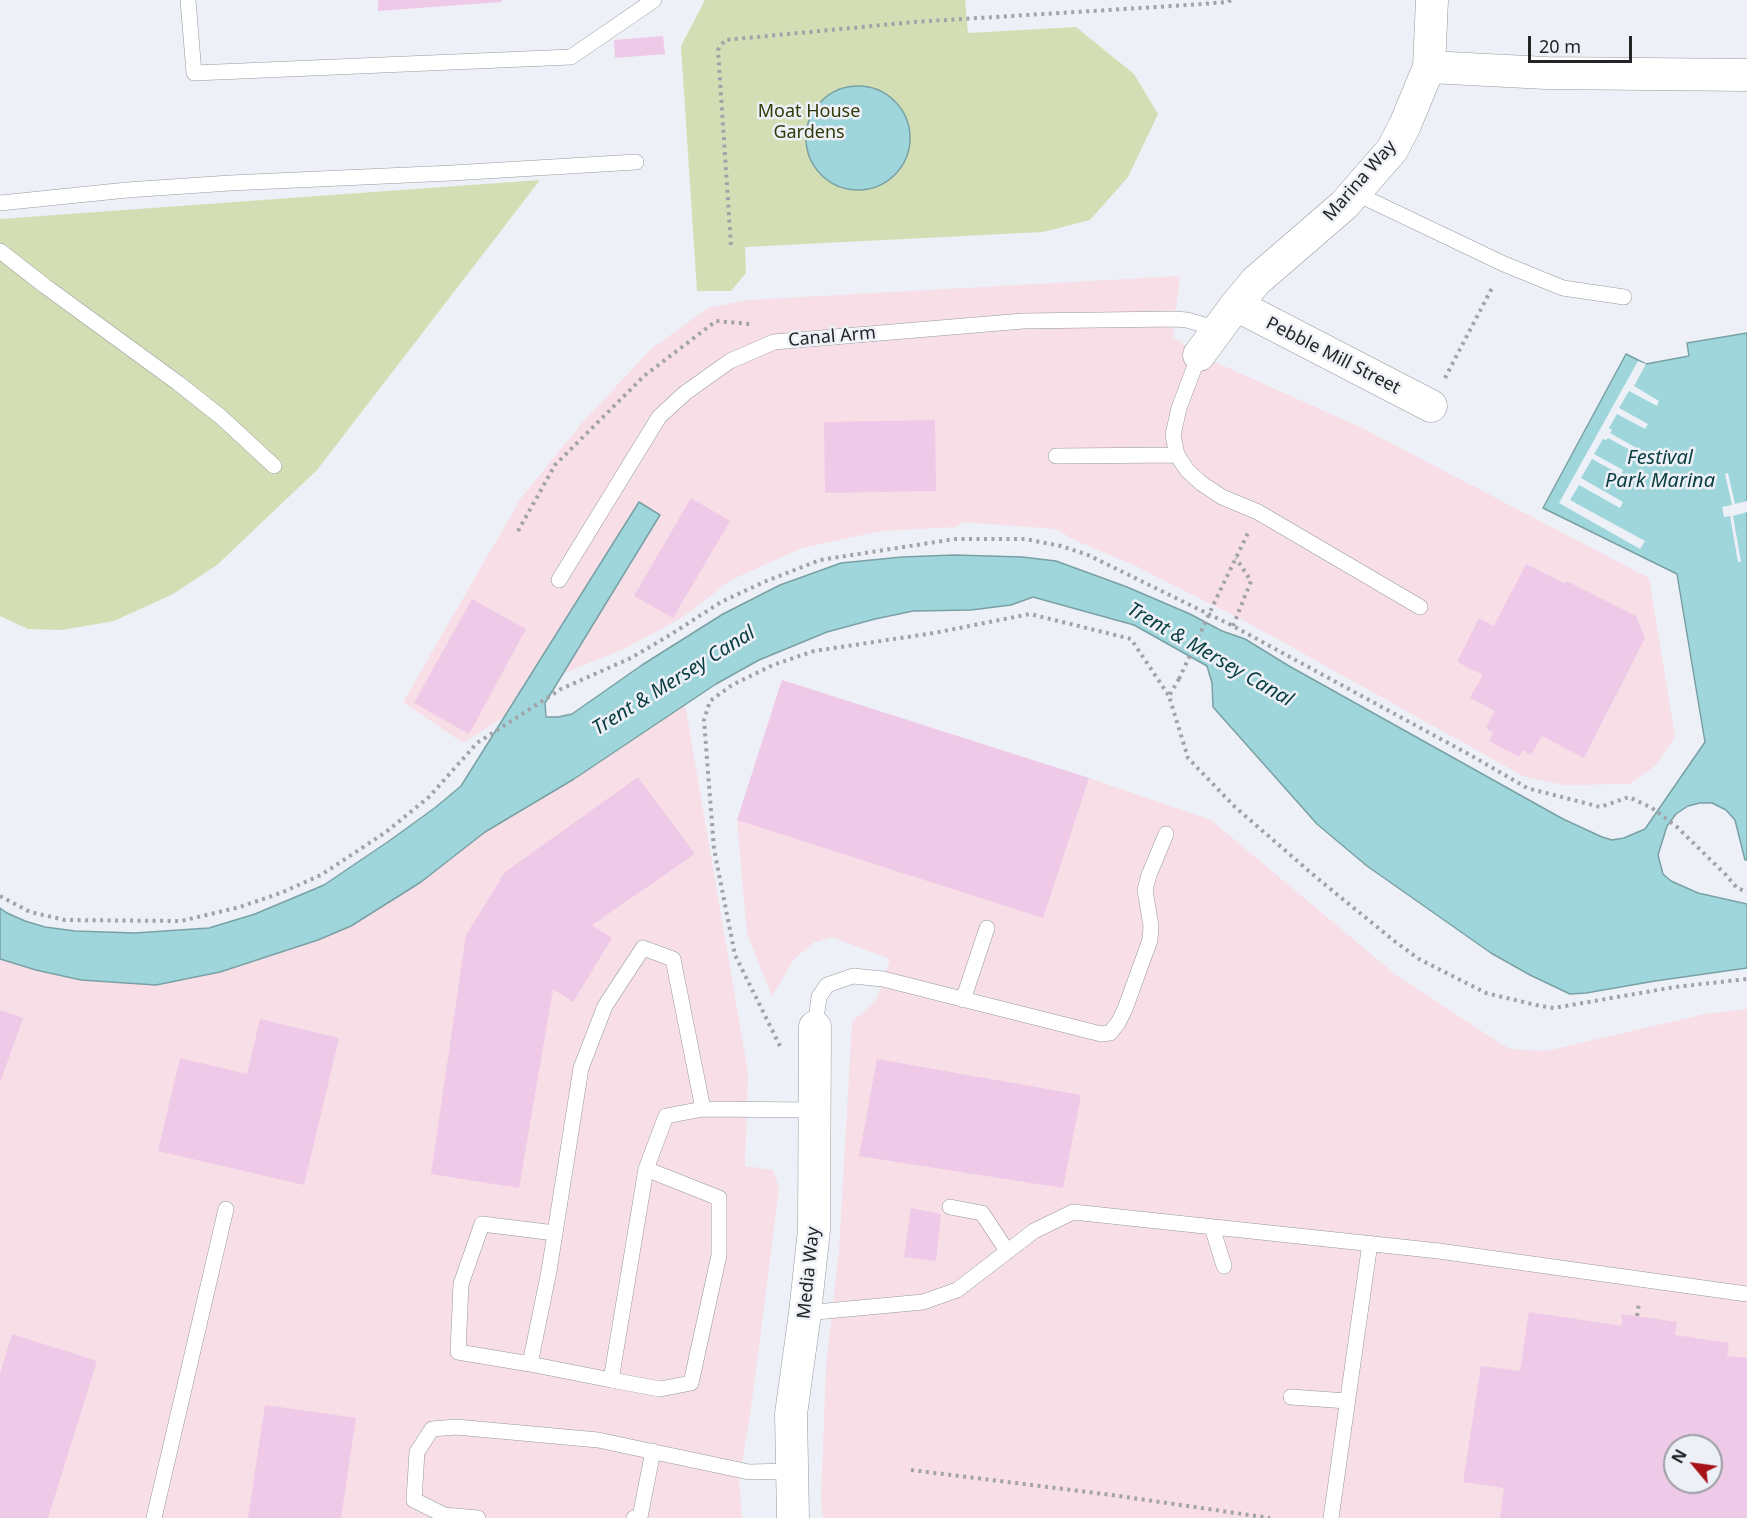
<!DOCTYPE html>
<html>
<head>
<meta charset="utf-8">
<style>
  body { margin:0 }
  #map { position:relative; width:1747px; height:1518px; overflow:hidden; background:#edf0f6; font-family:"Noto Sans",sans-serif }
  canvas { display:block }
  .north { position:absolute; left:1663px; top:1434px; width:60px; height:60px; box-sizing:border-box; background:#edf0f6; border:2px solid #9c9ea3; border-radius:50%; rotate:299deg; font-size:16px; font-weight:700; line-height:24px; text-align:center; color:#232426 }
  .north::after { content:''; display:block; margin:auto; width:21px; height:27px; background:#a71118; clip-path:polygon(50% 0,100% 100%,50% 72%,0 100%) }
  .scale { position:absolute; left:1528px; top:36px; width:104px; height:27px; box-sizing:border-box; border:3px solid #232426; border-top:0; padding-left:8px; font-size:18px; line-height:21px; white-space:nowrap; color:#232426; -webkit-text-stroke:4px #edf0f6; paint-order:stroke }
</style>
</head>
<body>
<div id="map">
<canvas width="1747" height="1518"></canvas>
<div class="north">N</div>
<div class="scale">20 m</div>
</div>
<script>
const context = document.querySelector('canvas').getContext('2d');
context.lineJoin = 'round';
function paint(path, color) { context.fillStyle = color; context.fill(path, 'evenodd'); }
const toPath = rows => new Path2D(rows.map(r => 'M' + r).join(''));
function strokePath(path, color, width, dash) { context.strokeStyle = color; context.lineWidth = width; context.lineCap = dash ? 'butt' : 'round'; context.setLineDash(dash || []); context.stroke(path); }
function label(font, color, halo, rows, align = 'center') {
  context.font = font + ' "Noto Sans",sans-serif'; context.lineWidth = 5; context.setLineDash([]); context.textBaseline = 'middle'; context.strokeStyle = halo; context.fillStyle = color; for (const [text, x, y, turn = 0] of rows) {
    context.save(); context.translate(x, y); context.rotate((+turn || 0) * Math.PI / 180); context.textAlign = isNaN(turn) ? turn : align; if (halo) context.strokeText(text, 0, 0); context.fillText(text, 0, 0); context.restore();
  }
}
paint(toPath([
  [1180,276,1173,337,1199,355,1360,427,1649,578,1675,737,1656,765,1629,784,1563,785,1523,776,1254,626,1132,564,1072,539,1057,529,961,522,957,527,881,531,802,548,731,580,683,617,624,649,562,674,660,515,639,502,505,716,463,743,403,702,521,498,582,423,651,349,708,308,749,300],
  [782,680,1089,778,1211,820,1396,975,1509,1049,1546,1051,1705,1014,1747,1009,1747,1518,823,1518,821,1499,826,1366,839,1251,852,1022,876,1000,890,959,832,937,813,943,793,960,772,997,747,934,737,820],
  [1675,1446,1711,1446,1711,1482,1675,1482],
  [685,704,748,1073,745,1166,773,1170,779,1188,750,1416,739,1479,742,1518,0,1518,0,959,36,970,220,972,318,940,351,926,421,882,485,832,574,779]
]), '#f8dee6');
paint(toPath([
  [705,0,965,0,968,33,1076,27,1134,74,1158,114,1128,177,1090,220,1043,232,745,247,746,273,731,291,697,291,681,46],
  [540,180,317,470,217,565,173,594,114,621,62,630,28,629,0,616,0,219]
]), '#d4deb4');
const water = toPath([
  '806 138a52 52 0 1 1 104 0a52 52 0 1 1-104 0Z',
  [1747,333,1747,860,1745,860,1735,820,1726,810,1712,803,1700,803,1688,806,1676,814,1667,826,1658,855,1663,874,1671,881,1698,893,1747,904,1747,968,1655,981,1586,993,1570,994,1530,975,1491,953,1367,866,1317,824,1213,707,1212,683,1207,666,1134,625,1033,597,1011,605,971,610,913,611,875,619,827,632,759,660,716,684,574,779,485,832,421,882,351,926,318,940,220,972,156,985,81,980,36,970,0,959,0,908,7,913,25,921,45,927,75,931,135,933,209,928,255,914,324,885,389,841,436,807,461,786,639,502,660,515,545,703,546,717,558,717,572,714,642,665,723,614,780,585,841,563,902,557,954,555,1022,557,1056,561,1127,587,1190,614,1222,631,1245,639,1289,666,1563,819,1602,837,1612,840,1624,838,1645,829,1705,742,1677,574,1543,508,1626,354,1646,364,1689,356,1687,343,1747,333]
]);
paint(water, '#9ed6dc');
strokePath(water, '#79a1a5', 1.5);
paint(toPath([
  [1638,361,1646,364,1634,386,1659,401,1657,406,1629,391,1619,408,1648,424,1645,429,1617,414,1609,428,1612,430,1610,433,1649,455,1647,459,1608,438,1606,440,1603,439,1594,454,1623,470,1621,475,1592,459,1581,478,1623,502,1620,508,1579,485,1570,500,1645,541,1640,549,1559,503],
  [1728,473,1735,504,1747,501,1747,512,1733,516,1741,562,1738,562,1730,516,1724,517,1722,507,1732,505,1725,474]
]), '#edf0f6');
paint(toPath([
  [378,0,502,0,502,2,378,11],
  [663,36,665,54,615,58,614,40],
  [935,420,936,491,825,493,824,422],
  [691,498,730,521,673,618,634,596],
  [1526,564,1566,584,1567,581,1636,616,1645,638,1584,758,1542,736,1531,755,1523,750,1519,757,1489,741,1493,733,1486,728,1495,711,1470,698,1483,675,1457,662,1479,618,1494,626],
  [472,599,526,629,469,734,414,703],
  [782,680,1089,778,1043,918,737,820],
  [638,777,695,854,592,925,612,938,573,1002,553,989,519,1188,431,1174,466,935,505,872],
  [0,1010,23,1018,0,1083],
  [260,1019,339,1038,304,1185,158,1151,180,1058,247,1074],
  [877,1059,1081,1095,1063,1188,859,1156],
  [911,1208,941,1214,936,1261,904,1257],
  [1529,1312,1622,1326,1621,1314,1677,1322,1675,1335,1729,1343,1727,1356,1747,1358,1747,1518,1500,1518,1504,1488,1463,1482,1481,1366,1520,1371],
  [1675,1446,1711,1446,1711,1482,1675,1482],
  [12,1334,97,1361,48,1518,0,1518,0,1374],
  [265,1405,356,1418,341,1518,248,1518]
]), '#eecae8');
const service = toPath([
  [188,0,194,73,571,57,654,0],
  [1355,193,1504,264,1563,288,1624,297],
  [0,203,127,190,230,183,452,173,636,162],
  [0,251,45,286,178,383,221,417,274,466],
  [1199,355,1179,408,1173,435,1177,455,1187,470,1201,483,1222,497,1258,512,1420,607],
  [1056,456,1177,455],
  [559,580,659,417,685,393,730,361,774,342,1023,321,1174,319,1187,320,1218,329],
  [963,1000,987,928],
  [815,1027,819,997,827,985,853,976,883,979,1101,1034,1110,1033,1118,1023,1125,1009,1150,940,1151,926,1145,890,1149,875,1166,834],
  [703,1109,673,959,643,948,605,1006,581,1068,549,1271,530,1364,611,1380,646,1169,666,1116,703,1109,814,1110],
  [950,1207,982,1213,1007,1251],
  [1212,1227,1224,1266],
  [805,1313,923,1302,957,1290,1034,1231,1073,1212,1439,1251,1747,1294],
  [530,1364,458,1352,461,1284,482,1224,555,1233],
  [611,1380,660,1389,691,1383,719,1255,719,1198,646,1169],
  [1291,1397,1347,1401],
  [154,1518,226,1209],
  [478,1518,444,1515,414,1500,417,1452,432,1429,456,1427,598,1440,749,1472,792,1471],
  [634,1518,640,1517,653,1451],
  [1331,1518,1370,1243]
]);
const minor = toPath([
  [1429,67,1546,73,1747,75],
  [1236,305,1431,406],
  [1199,355,1236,305,1256,281,1344,205,1392,150,1405,125,1429,67,1432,0],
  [793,1518,791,1414,805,1313,814,1230,815,1027]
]);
strokePath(service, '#96999e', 16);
strokePath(minor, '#96999e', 33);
strokePath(toPath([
  [731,245,718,50,725,40,914,22,1173,6,1228,2,1231,0],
  [1445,378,1493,286],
  [518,531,555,465,644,376,716,321,750,324],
  [1217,597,1248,533],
  [1233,626,1251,581,1236,558],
  [1179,679,1169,696,1188,758,1235,807,1317,878,1393,940,1419,959,1486,993,1536,1005,1554,1008,1675,987,1747,979],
  [0,896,30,912,65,920,181,921,240,907,283,892,321,875,386,832,429,797,477,743,561,689,631,658,670,635,721,602,764,582,820,560,955,539,1025,539,1061,546,1088,555,1233,626,1472,756,1527,788,1600,807,1629,797,1652,808,1677,827,1726,875,1737,888,1747,892],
  [780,1046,735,955,714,849,704,720,710,701,732,685,773,665,814,651,934,633,1030,614,1131,639,1169,696],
  [1637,1316,1639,1303],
  [911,1470,1112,1495,1270,1518]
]), '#a1a3a8', 4, [3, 4.5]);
strokePath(service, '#fff', 15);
strokePath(minor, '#fff', 32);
strokePath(toPath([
  [1179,679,1217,597]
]), '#a1a3a8', 4, [3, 4.5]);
label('18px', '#333a09', '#edf0f6', [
  ["Moat House",809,112],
  ["Gardens",809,133]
]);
label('18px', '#232426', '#edf0f6', [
  ["Marina Way",1360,181,-49],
  ["Canal Arm",832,337,-5],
  ["Pebble Mill Street",1333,356,27],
  ["Media Way",809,1273,-84]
]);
label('italic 20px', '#083d42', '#edf0f6', [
  ["Festival",1660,458],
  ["Park Marina",1660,481],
  ["Trent & Mersey Canal",1210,655,30],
  ["Trent & Mersey Canal",674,681,-32]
]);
</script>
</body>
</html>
